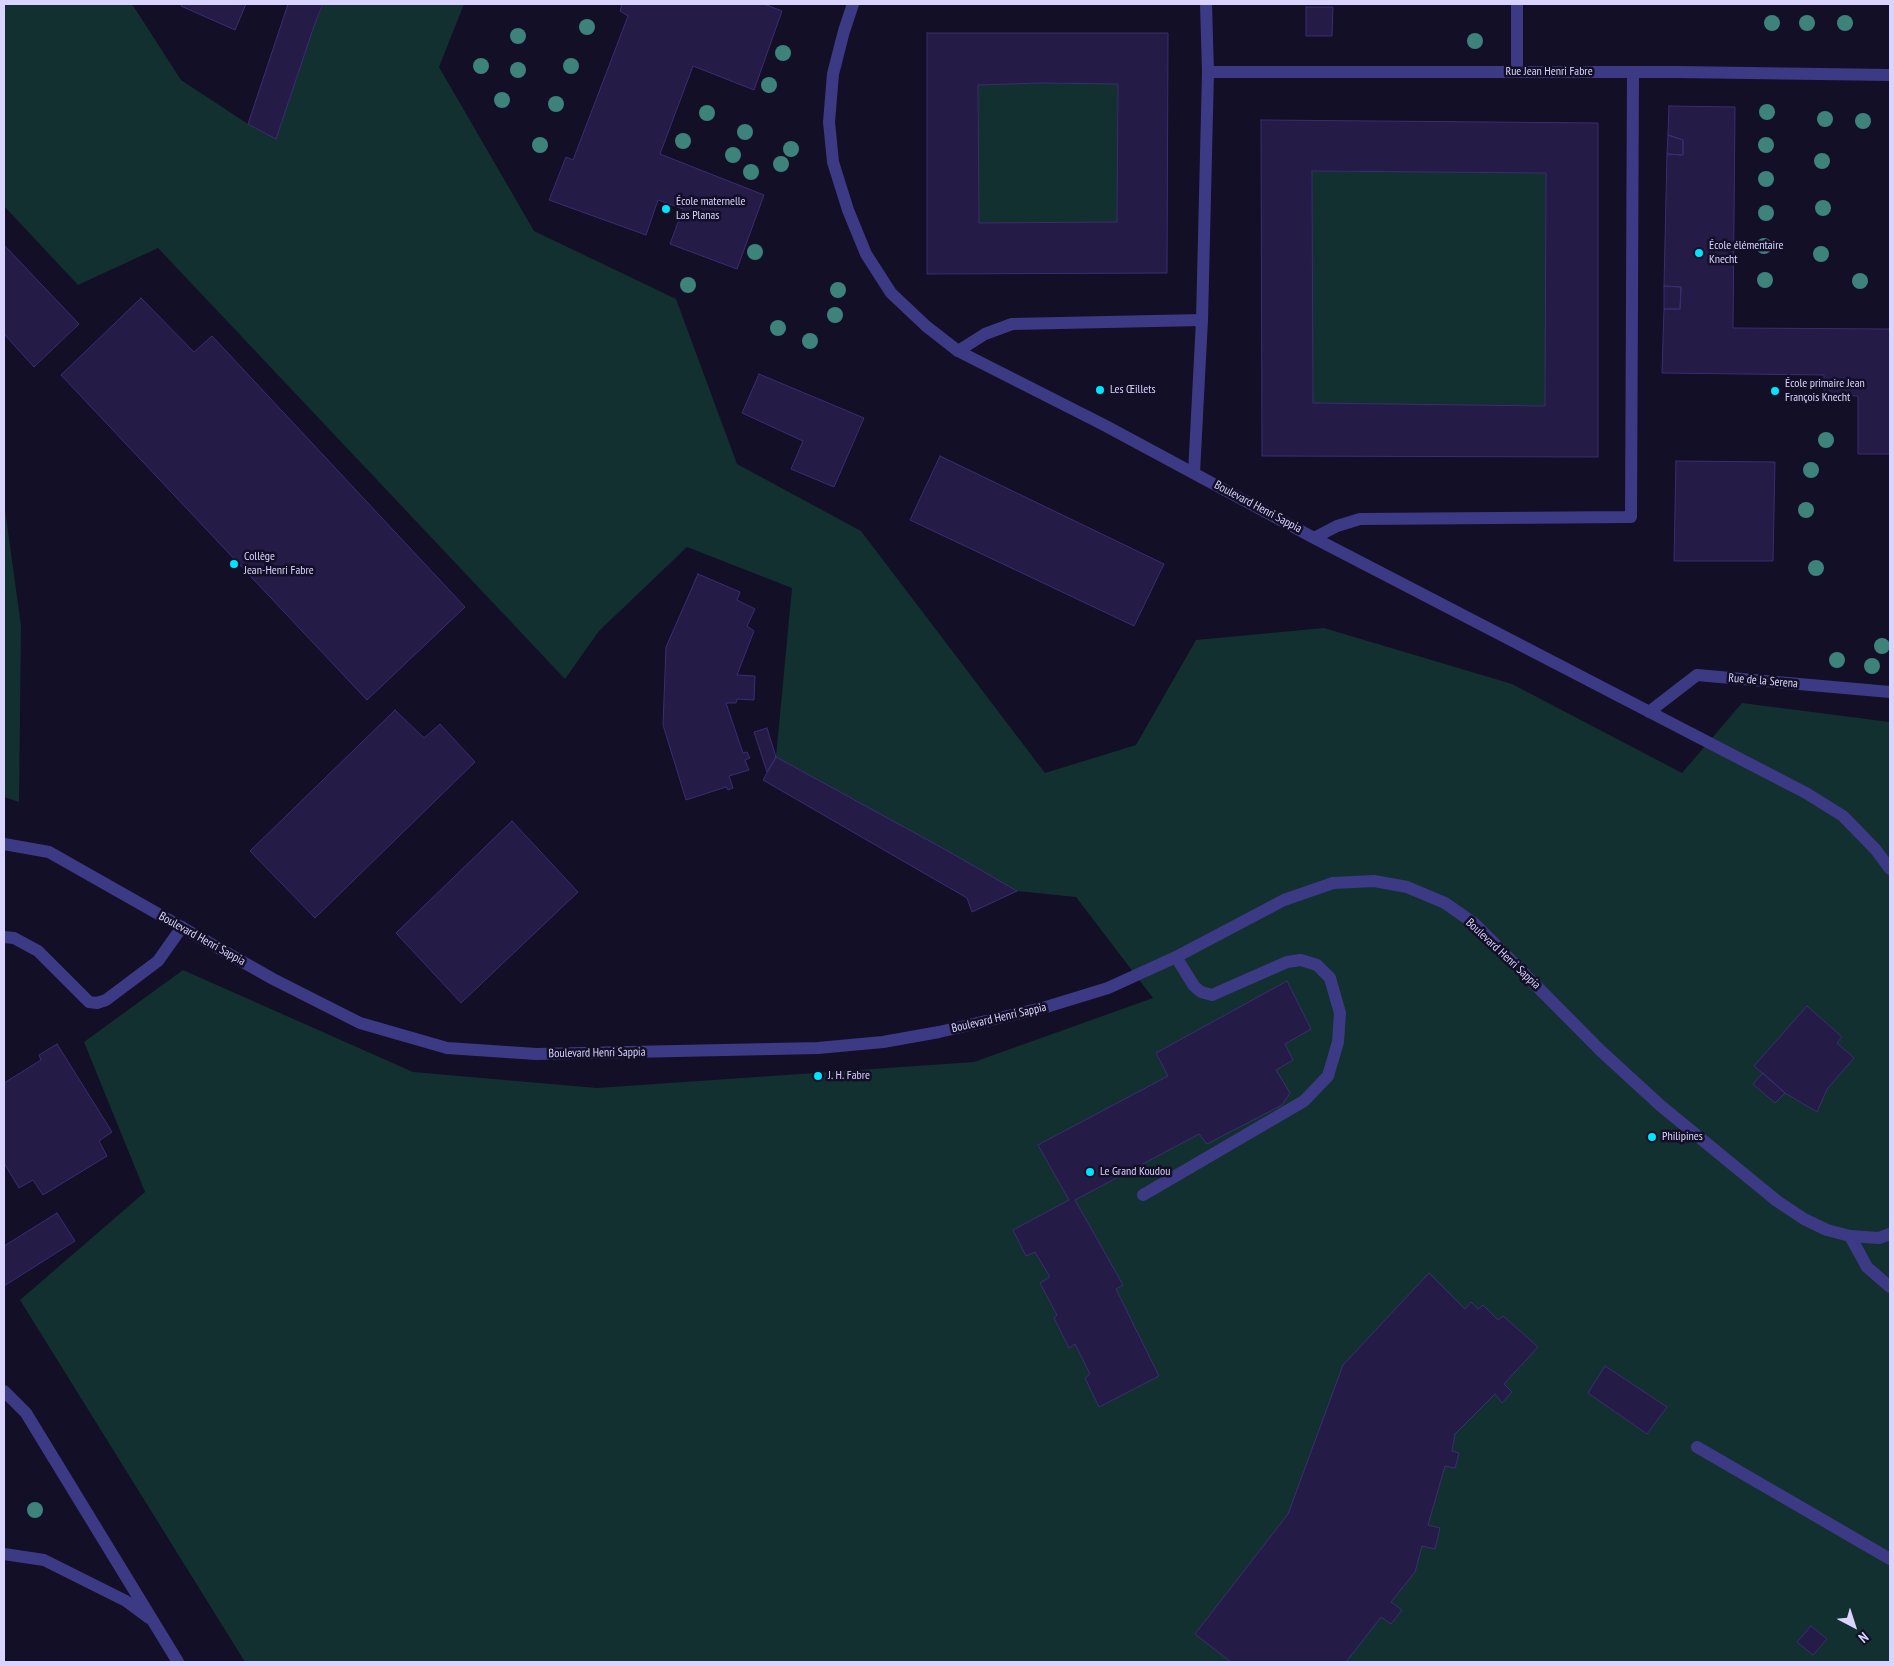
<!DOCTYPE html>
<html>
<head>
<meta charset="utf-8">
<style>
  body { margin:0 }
  #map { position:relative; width:1894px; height:1666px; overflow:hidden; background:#130f26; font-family:"PT Sans Narrow",sans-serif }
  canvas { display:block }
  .frame { position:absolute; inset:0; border:5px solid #d9d4ff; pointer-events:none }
  .north { position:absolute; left:1829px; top:1601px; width:50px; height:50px; -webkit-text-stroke:4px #130f26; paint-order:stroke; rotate:140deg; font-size:14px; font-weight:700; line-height:20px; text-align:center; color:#d9d4ff }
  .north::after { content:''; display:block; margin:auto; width:18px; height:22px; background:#d9d4ff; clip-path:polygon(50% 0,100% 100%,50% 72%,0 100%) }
</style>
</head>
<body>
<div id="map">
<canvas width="1894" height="1666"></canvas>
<div class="frame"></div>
<div class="north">N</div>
</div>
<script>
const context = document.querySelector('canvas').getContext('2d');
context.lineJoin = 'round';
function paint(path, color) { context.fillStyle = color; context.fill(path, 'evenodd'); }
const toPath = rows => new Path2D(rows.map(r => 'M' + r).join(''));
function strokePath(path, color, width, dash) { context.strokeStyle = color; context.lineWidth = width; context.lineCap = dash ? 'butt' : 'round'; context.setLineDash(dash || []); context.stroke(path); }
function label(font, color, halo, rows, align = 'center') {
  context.font = font + ' "PT Sans Narrow",sans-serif'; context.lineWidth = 5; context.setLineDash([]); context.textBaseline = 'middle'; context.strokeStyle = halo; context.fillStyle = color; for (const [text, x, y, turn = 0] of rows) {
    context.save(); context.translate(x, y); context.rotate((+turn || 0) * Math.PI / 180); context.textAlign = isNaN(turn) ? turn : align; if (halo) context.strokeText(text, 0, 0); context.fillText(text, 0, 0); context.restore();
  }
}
paint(toPath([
  [4,4,132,4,181,80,248,124,276,139,314,26,324,4,464,4,439,67,534,231,676,299,737,464,861,531,1045,773,1136,745,1196,640,1324,628,1512,684,1682,773,1742,703,1890,722,1890,1662,245,1662,20,1300,145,1192,84,1042,183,970,413,1072,597,1088,974,1062,1153,998,1076,897,1017,891,776,757,792,588,687,547,599,631,565,679,158,248,78,285,4,206],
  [1040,83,1118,84,1117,222,979,223,978,85],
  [1312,171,1546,173,1545,406,1313,403],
  [4,502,21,626,19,802,4,797]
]), '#12302f');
const building = toPath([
  [182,4,246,4,235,30,181,6,182,4],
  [288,4,323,4,314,26,276,139,248,124,288,4],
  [622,4,764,4,782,11,754,90,693,66,660,154,764,195,737,269,670,244,683,209,658,200,646,235,549,200,566,157,573,160,628,16,620,11,622,4],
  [1306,7,1333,7,1332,36,1306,36,1306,7],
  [927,33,1168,33,1167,273,927,274,927,33],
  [1040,83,1118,84,1117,222,979,223,978,85,1040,83],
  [1669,106,1735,107,1733,328,1890,329,1890,454,1858,454,1858,396,1824,395,1824,375,1662,373,1664,309,1680,309,1681,287,1664,286,1667,154,1683,155,1683,140,1668,135,1669,106],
  [1261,120,1598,123,1598,457,1262,456,1261,120],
  [1312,171,1546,173,1545,406,1313,403,1312,171],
  [1668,135,1683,140,1683,155,1667,154,1668,135],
  [4,245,79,324,34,367,4,334,4,245],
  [1664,286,1681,287,1680,309,1664,309,1664,286],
  [141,298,194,352,212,336,465,607,367,700,61,375,141,298],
  [759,374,864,418,834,487,791,469,803,441,742,413,759,374],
  [940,456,1164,564,1134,626,910,520,940,456],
  [1676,461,1775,462,1773,561,1674,561,1676,461],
  [698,574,740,592,737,600,755,609,747,626,754,631,737,675,755,676,754,700,737,699,736,703,726,703,743,753,747,752,750,758,745,760,749,770,729,776,733,788,728,790,726,787,686,800,663,725,666,647,698,574],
  [395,710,424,738,440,724,475,762,315,918,250,851,395,710],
  [767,728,776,757,767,772,754,732,767,728],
  [776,757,946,850,1017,891,972,912,967,898,763,780,776,757],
  [512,821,578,892,461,1003,396,933,512,821],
  [1287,981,1311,1029,1285,1044,1293,1060,1276,1070,1290,1093,1282,1105,1207,1144,1199,1134,1075,1200,1123,1285,1116,1289,1159,1376,1099,1407,1085,1378,1090,1374,1075,1344,1069,1348,1054,1318,1057,1315,1040,1283,1050,1277,1035,1252,1026,1256,1013,1230,1069,1200,1038,1145,1168,1076,1156,1053,1287,981],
  [1807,1006,1842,1037,1837,1043,1854,1058,1827,1089,1817,1112,1785,1093,1754,1066,1807,1006],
  [57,1044,112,1132,99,1141,107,1156,43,1195,33,1180,19,1188,4,1163,4,1083,41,1060,39,1055,57,1044],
  [1763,1073,1785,1093,1775,1103,1753,1084,1763,1073],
  [57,1213,75,1241,4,1286,4,1246,57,1213],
  [1429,1273,1465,1309,1471,1302,1478,1309,1483,1305,1498,1320,1503,1316,1538,1347,1504,1384,1512,1392,1502,1403,1495,1394,1455,1434,1452,1451,1459,1453,1455,1468,1445,1466,1428,1525,1440,1528,1435,1549,1422,1546,1415,1572,1391,1602,1402,1610,1391,1624,1381,1617,1346,1662,1231,1662,1195,1634,1288,1514,1343,1365,1429,1273],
  [1605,1366,1667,1407,1647,1434,1588,1393,1605,1366],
  [1811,1626,1827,1639,1813,1655,1797,1642,1811,1626]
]);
paint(building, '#241b47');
strokePath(building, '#3b2d73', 1);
strokePath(toPath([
  [958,351,985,334,1012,324,1202,320],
  [4,937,14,938,38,951,89,1002,97,1003,106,1000,158,961,182,927],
  [1143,1195,1304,1101,1328,1076,1338,1042,1340,1013,1330,978,1317,965,1301,960,1287,962,1212,995,1201,992,1194,986,1176,957],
  [1850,1236,1867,1267,1890,1287],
  [1697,1447,1890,1559]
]), '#3d3a85', 12);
strokePath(toPath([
  [853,4,844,31,833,74,829,122,833,162,848,210,866,254,891,293,926,326,958,351,1104,425,1314,538,1806,793,1843,816,1876,850,1890,869],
  [1208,72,1677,72,1890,75],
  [1517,72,1517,4],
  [1194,473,1202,320,1208,72,1206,4],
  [1314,538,1337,526,1360,519,1631,517,1633,72],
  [1649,712,1697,675,1890,692],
  [4,844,49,852,273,979,360,1023,447,1048,536,1054,818,1048,883,1042,939,1032,1046,1007,1108,988,1176,957,1284,900,1333,883,1374,881,1407,887,1445,903,1475,924,1601,1051,1661,1106,1777,1201,1804,1219,1827,1230,1850,1236,1879,1238,1890,1234]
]), '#3d3a85', 12);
strokePath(toPath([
  [4,1391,26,1413,178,1662],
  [4,1554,44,1560,126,1601,149,1618]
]), '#3d3a85', 12);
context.fillStyle = '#3d827b';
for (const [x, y] of [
  [1772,23],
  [1807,23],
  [1845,23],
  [587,27],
  [518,36],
  [1475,41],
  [783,53],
  [481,66],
  [571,66],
  [518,70],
  [769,85],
  [502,100],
  [556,104],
  [1767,112],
  [707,113],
  [1825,119],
  [1863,121],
  [745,132],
  [683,141],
  [540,145],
  [1766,145],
  [791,149],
  [733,155],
  [1822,161],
  [781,164],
  [751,172],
  [1766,179],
  [1823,208],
  [1766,213],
  [1764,246],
  [755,252],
  [1821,254],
  [1765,280],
  [1860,281],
  [688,285],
  [838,290],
  [835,315],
  [778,328],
  [810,341],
  [1826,440],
  [1811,470],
  [1806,510],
  [1816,568],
  [1882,646],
  [1837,660],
  [1872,666],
  [35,1510]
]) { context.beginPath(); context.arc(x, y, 8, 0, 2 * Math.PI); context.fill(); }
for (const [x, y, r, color] of [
  [666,209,5,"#00e5ff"],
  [1699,253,5,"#00e5ff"],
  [1100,390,5,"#00e5ff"],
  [1775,391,5,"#00e5ff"],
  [234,564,5,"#00e5ff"],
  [818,1076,5,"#00e5ff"],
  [1652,1137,5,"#00e5ff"],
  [1090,1172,5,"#00e5ff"]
]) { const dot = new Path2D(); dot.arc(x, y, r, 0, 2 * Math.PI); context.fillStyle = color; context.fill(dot); strokePath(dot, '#130f26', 2); }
label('12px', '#d9d4ff', '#130f26', [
  ["Rue Jean Henri Fabre",1549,72],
  ["Boulevard Henri Sappia",1258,507,28],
  ["Rue de la Serena",1763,681,5],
  ["Boulevard Henri Sappia",202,939,29],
  ["Boulevard Henri Sappia",1503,954,43],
  ["Boulevard Henri Sappia",999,1018,-13],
  ["Boulevard Henri Sappia",597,1053,-1]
]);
label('12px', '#d9d4ff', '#130f26', [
  ["École maternelle",676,202],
  ["Las Planas",676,216],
  ["École élémentaire",1709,246],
  ["Knecht",1709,260],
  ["École primaire Jean",1785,384],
  ["François Knecht",1785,398],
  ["Les Œillets",1110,390],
  ["Collège",244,557],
  ["Jean-Henri Fabre",244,571],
  ["J. H. Fabre",828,1076],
  ["Philipines",1662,1137],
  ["Le Grand Koudou",1100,1172]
], 'left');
</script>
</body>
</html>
